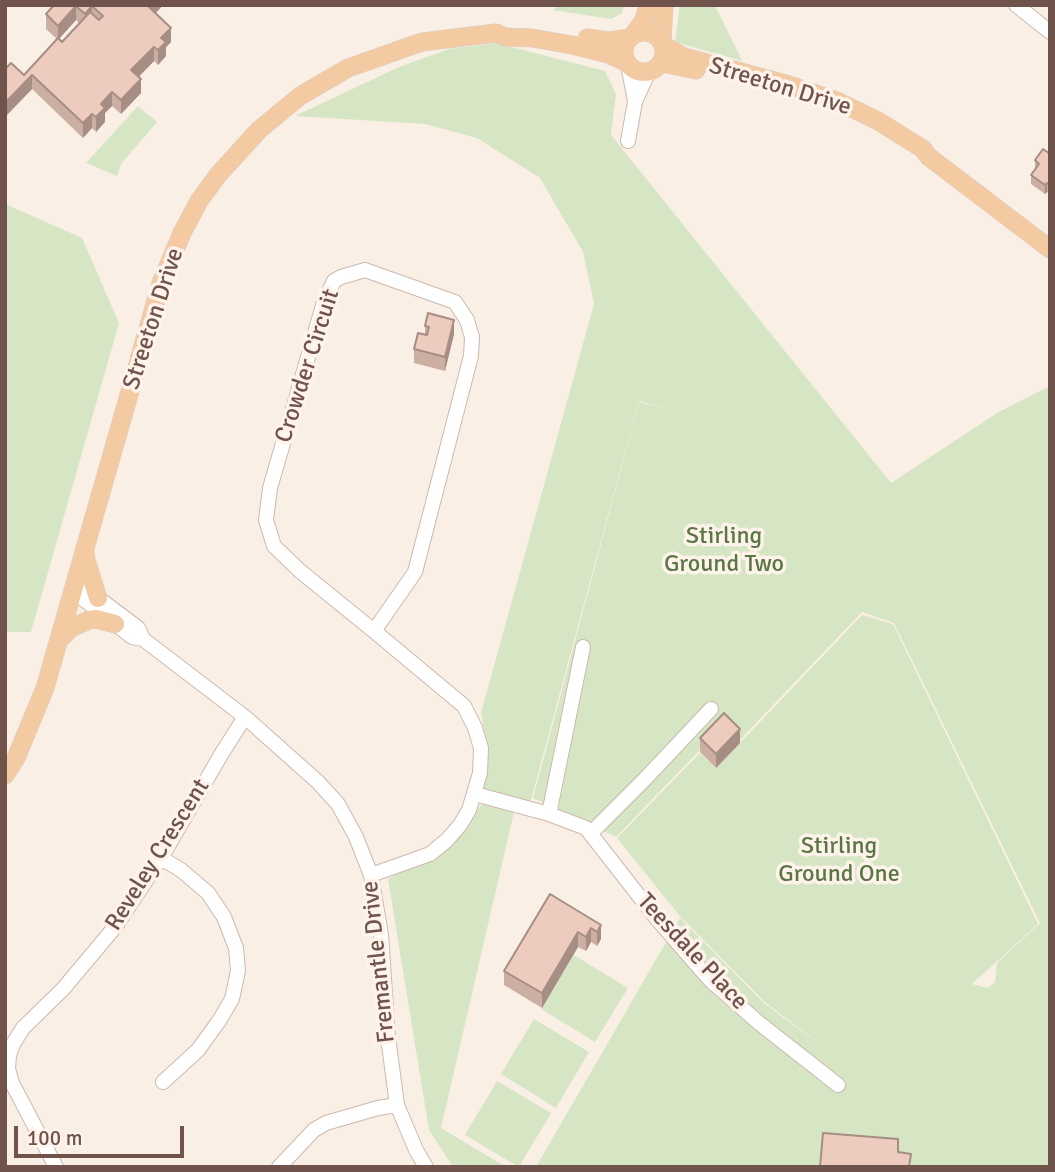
<!DOCTYPE html>
<html>
<head>
<meta charset="utf-8">
<style>
  body { margin:0 }
  #map { position:relative; width:1055px; height:1172px; overflow:hidden; background:#faefe4; font-family:Signika,sans-serif }
  canvas { display:block }
  .frame { position:absolute; inset:0; border:7px solid #70544c; pointer-events:none }
  .scale { position:absolute; left:14px; top:1126px; width:170px; height:32px; box-sizing:border-box; border:4px solid #70544c; border-top:0; padding-left:9px; font-size:21px; line-height:24px; white-space:nowrap; color:#70544c; -webkit-text-stroke:5px #fdf3ea; paint-order:stroke }
</style>
</head>
<body>
<div id="map">
<canvas width="1055" height="1172"></canvas>
<div class="frame"></div>
<div class="scale">100 m</div>
</div>
<script>
const context = document.querySelector('canvas').getContext('2d');
context.lineJoin = 'round';
function paint(path, color) { context.fillStyle = color; context.fill(path, 'evenodd'); }
const toPath = rows => new Path2D(rows.map(r => 'M' + r).join(''));
function strokePath(path, color, width, dash) { context.strokeStyle = color; context.lineWidth = width; context.lineCap = dash ? 'butt' : 'round'; context.setLineDash(dash || []); context.stroke(path); }
function label(font, color, halo, rows, align = 'center') {
  context.font = font + ' Signika,sans-serif'; context.lineWidth = 7; context.setLineDash([]); context.textBaseline = 'middle'; context.strokeStyle = halo; context.fillStyle = color; for (const [text, x, y, turn = 0] of rows) {
    context.save(); context.translate(x, y); context.rotate((+turn || 0) * Math.PI / 180); context.textAlign = isNaN(turn) ? turn : align; if (halo) context.strokeText(text, 0, 0); context.fillText(text, 0, 0); context.restore();
  }
}
paint(toPath([
  [560,5,624,5,622,13,611,19,553,10],
  [680,5,715,5,742,61,675,42],
  [496,43,605,71,616,94,611,135,891,483,997,413,1050,386,1050,1167,536,1167,680,918,764,1003,831,1053,765,1002,679,915,617,838,700,753,716,768,862,615,893,624,1038,924,972,984,988,988,995,982,997,963,1040,923,894,623,862,612,738,742,722,727,616,837,533,798,639,402,672,410,639,401,530,803,483,790,486,741,481,713,594,304,583,252,540,178,477,138,425,124,295,116,399,67,449,49],
  [138,106,157,122,121,164,117,176,86,163],
  [5,204,82,238,119,323,31,632,5,632],
  [485,801,514,812,441,1128,506,1167,453,1167,429,1130,388,879,440,851],
  [574,955,628,988,595,1042,541,1009],
  [534,1019,589,1052,556,1108,501,1074],
  [497,1081,551,1113,519,1167,465,1135]
]), '#d6e6c4');
const minor = toPath([
  [1016,5,1050,32],
  [628,65,635,101],
  [628,141,635,102,648,73],
  [365,270,455,302,467,320,472,337,471,356,415,572,374,631,300,571,274,546,266,520,270,488,324,302,334,281,341,277,365,270],
  [76,580,77,582,138,628,143,639],
  [73,591,132,637,143,639,245,717,318,782,338,804,356,837,371,875,381,935,388,1037,397,1105,416,1150,426,1167],
  [475,794,549,814,586,828,657,919,710,980,759,1023,838,1085],
  [549,814,583,647],
  [591,833,644,780,711,709],
  [161,858,181,870,208,893,224,917,236,948,238,971,232,999,219,1021,198,1050,163,1082],
  [371,875,430,854,447,840,460,825,469,810,480,773,481,748,475,728,464,706,374,631],
  [56,1167,12,1083,8,1069,9,1055,13,1044,23,1028,63,989,115,927,161,858,222,753,245,717],
  [279,1167,314,1130,326,1123,378,1108,397,1105]
]);
const major = toPath([
  '624 52a20 20 0 1 1 40 0a20 20 0 1 1-40 0Z',
  [633,35,644,20,648,5],
  [587,38,609,41,630,38],
  [662,42,664,5],
  [663,45,684,57,786,84,837,101,878,121,923,149,929,157,1050,249],
  [662,63,696,70],
  [85,552,86,560,98,598],
  [60,639,71,628,89,620,96,619,115,624],
  [5,775,16,758,45,688,161,283,182,233,199,201,218,175,259,130,300,96,348,68,422,42,496,33,505,37,532,38,572,45,608,54,626,62]
]);
strokePath(minor, '#cdb8ae', 16);
strokePath(major, '#d7cfcd', 19);
strokePath(minor, '#fff', 14);
strokePath(major, '#f4caa2', 18);
paint(toPath([
  [54,5,112,6,163,5,156,13,171,42,166,47,166,56,158,65,154,61,139,77,141,93,121,114,112,106,105,113,105,122,96,132,92,128,83,138,32,89,5,117,5,69,24,75,57,39,46,29,46,14],
  [76,20,80,24,62,42,59,39],
  [1050,154,1050,194,1047,192,1045,194,1031,184,1031,175,1035,170,1035,160],
  [425,326,454,334,445,371,414,363,414,349,425,335],
  [700,738,740,743,716,768,700,752],
  [550,894,601,925,601,939,597,946,591,942,586,951,578,947,542,1008,504,985,504,971]
]), '#ccafa3');
paint(toPath([
  [150,5,163,5,148,21,148,6],
  [76,6,76,20,58,40,58,26],
  [92,6,92,21,85,29,85,14],
  [171,28,171,42,166,47,166,56,158,65,158,50,161,38],
  [154,47,154,61,131,84,131,70],
  [32,75,32,89,5,117,5,103],
  [141,79,141,93,121,114,121,100],
  [112,92,112,106,105,113,105,122,96,132,96,117,101,104],
  [92,114,92,128,83,138,83,123],
  [1047,183,1047,192,1045,194,1045,185],
  [454,320,454,334,445,371,445,357],
  [740,729,740,743,716,768,716,754],
  [601,925,601,939,597,946,597,932],
  [591,928,591,942,586,951,586,937],
  [578,932,578,947,542,1008,542,993]
]), '#a68e85');
const building = toPath([
  [54,5,111,5,112,6,113,5,150,5,148,6,171,28,161,38,166,42,158,50,154,47,131,70,141,79,121,100,112,92,101,104,105,108,96,117,92,114,83,123,32,75,5,103,5,69,11,63,24,75,58,38,62,42,90,12,99,20,103,16,92,6,85,14,76,6,58,26,46,14,54,5],
  [1043,149,1050,154,1050,185,1047,183,1045,185,1031,175,1039,164,1035,160,1043,149],
  [428,313,454,320,445,357,414,349,418,333,427,335,429,327,425,326,428,313],
  [724,713,740,729,716,754,700,738,724,713],
  [550,894,601,925,597,932,591,928,586,937,578,932,542,993,504,971,550,894],
  [823,1133,898,1139,898,1152,911,1154,909,1167,820,1167,823,1133]
]);
paint(building, '#edcbbe');
strokePath(building, '#a68e85', 2);
label('24px', '#70544c', '#fdf3ea', [
  ["Streeton Drive",780,87,17],
  ["Streeton Drive",154,319,-72],
  ["Crowder Circuit",308,366,-72],
  ["Reveley Crescent",158,855,-58],
  ["Teesdale Place",692,952,47],
  ["Fremantle Drive",379,962,-96]
]);
label('24px', '#5a7645', '#fdf3ea', [
  ["Stirling",724,537],
  ["Ground Two",724,565],
  ["Stirling",839,847],
  ["Ground One",839,875]
]);
</script>
</body>
</html>
